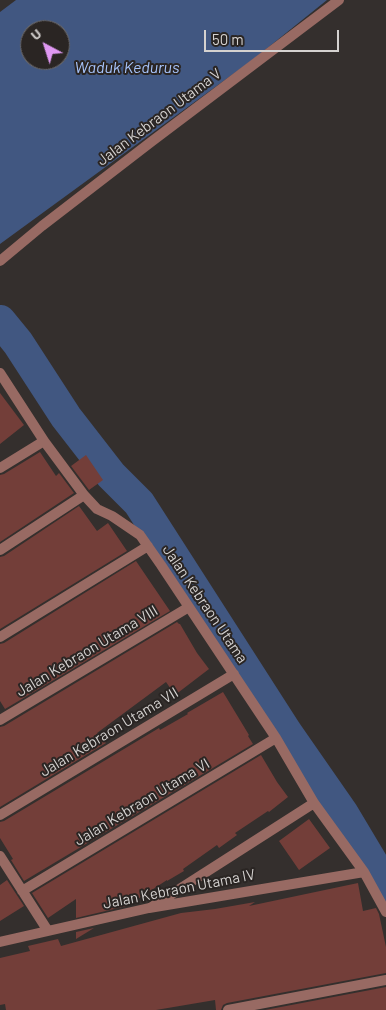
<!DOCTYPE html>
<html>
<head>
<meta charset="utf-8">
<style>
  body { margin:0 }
  #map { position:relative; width:386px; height:1010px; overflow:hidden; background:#342f2d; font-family:Barlow,sans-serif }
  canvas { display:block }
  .north { position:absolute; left:20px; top:20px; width:50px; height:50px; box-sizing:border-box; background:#2a2523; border:1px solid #6e6a68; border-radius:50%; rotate:320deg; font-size:14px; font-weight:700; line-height:20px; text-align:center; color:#d5d2d0 }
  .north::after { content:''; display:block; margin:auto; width:18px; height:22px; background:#df98f2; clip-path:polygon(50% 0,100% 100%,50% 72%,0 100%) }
  .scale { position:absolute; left:204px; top:30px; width:135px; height:22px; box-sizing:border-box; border:2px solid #d5d2d0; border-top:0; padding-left:6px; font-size:15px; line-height:18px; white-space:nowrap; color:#d5d2d0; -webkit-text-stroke:4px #2a2523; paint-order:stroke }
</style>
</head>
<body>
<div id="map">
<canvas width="386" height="1010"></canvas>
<div class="north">U</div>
<div class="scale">50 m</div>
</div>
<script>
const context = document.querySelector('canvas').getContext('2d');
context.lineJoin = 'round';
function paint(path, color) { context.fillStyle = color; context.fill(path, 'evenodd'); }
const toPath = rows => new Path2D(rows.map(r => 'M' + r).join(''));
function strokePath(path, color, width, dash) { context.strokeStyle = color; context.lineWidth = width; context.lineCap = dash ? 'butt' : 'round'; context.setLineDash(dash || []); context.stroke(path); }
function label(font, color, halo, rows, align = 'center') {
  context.font = font + ' Barlow,sans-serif'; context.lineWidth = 4; context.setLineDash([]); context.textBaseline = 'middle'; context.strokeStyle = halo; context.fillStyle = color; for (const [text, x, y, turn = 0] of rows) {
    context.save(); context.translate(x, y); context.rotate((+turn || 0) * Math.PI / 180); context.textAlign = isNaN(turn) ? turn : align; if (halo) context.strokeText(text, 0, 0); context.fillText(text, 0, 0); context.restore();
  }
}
paint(toPath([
  [16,0,327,0,255,58,0,244,0,12],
  [30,30,60,30,60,60,30,60]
]), '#415781');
strokePath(toPath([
  [0,321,18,343,66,417,111,475,139,503,286,732,343,814,386,886]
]), '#415781', 32);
paint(toPath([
  [0,393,24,425,0,444],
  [40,452,56,476,59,473,74,493,0,542,0,475,4,474],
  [86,455,103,480,89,490,71,466],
  [79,506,97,531,108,523,127,551,0,629,0,557,4,556],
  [136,561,170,611,5,709,0,701,0,644,4,643],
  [177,622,179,624,180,624,197,653,209,669,175,695,166,682,97,733,106,743,0,807,0,727,4,726],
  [223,692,249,735,248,736,253,744,24,881,11,860,13,859,0,838,0,822,4,821,159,728,160,730,188,714,187,713],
  [261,755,277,782,288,797,269,812,268,811,235,833,237,835,219,848,217,845,183,869,184,871,167,881,167,880,127,906,76,918,76,899,48,918,32,893],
  [309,819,330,848,299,870,279,841],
  [7,880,24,906,0,921,0,885],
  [358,883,363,911,376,908,379,914,386,947,386,973,227,1003,223,1005,221,1010,216,1010,215,1000,156,1010,6,1010,5,1004,0,1005,0,958,30,951,28,946,58,939,61,946,181,913,215,909,255,902,249,906],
  [94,928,76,939,76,932],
  [386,987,386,1010,265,1010]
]), '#733e39');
strokePath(toPath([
  [0,261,42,226,151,142,339,0],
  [0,373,44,441,84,495,97,509,112,516,140,535,161,565,276,738,314,803,364,872,386,912],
  [0,468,44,441],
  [0,550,84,495],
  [0,637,148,546],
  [0,720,189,607],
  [0,815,234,674],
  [0,856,48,931],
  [22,891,276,738],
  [153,906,314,803],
  [0,942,149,908,364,872],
  [228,1010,386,980]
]), '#986a63', 10);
label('15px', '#d5d2d0', '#2a2523', [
  ["Jalan Kebraon Utama V",159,117,-37],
  ["Jalan Kebraon Utama",205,604,56],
  ["Jalan Kebraon Utama VIII",87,651,-31],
  ["Jalan Kebraon Utama VII",109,732,-31],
  ["Jalan Kebraon Utama VI",142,802,-31],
  ["Jalan Kebraon Utama IV",179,889,-11]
]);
label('italic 16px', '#a7c4fb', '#2a2523', [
  ["Waduk Kedurus",127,68]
]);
</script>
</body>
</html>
